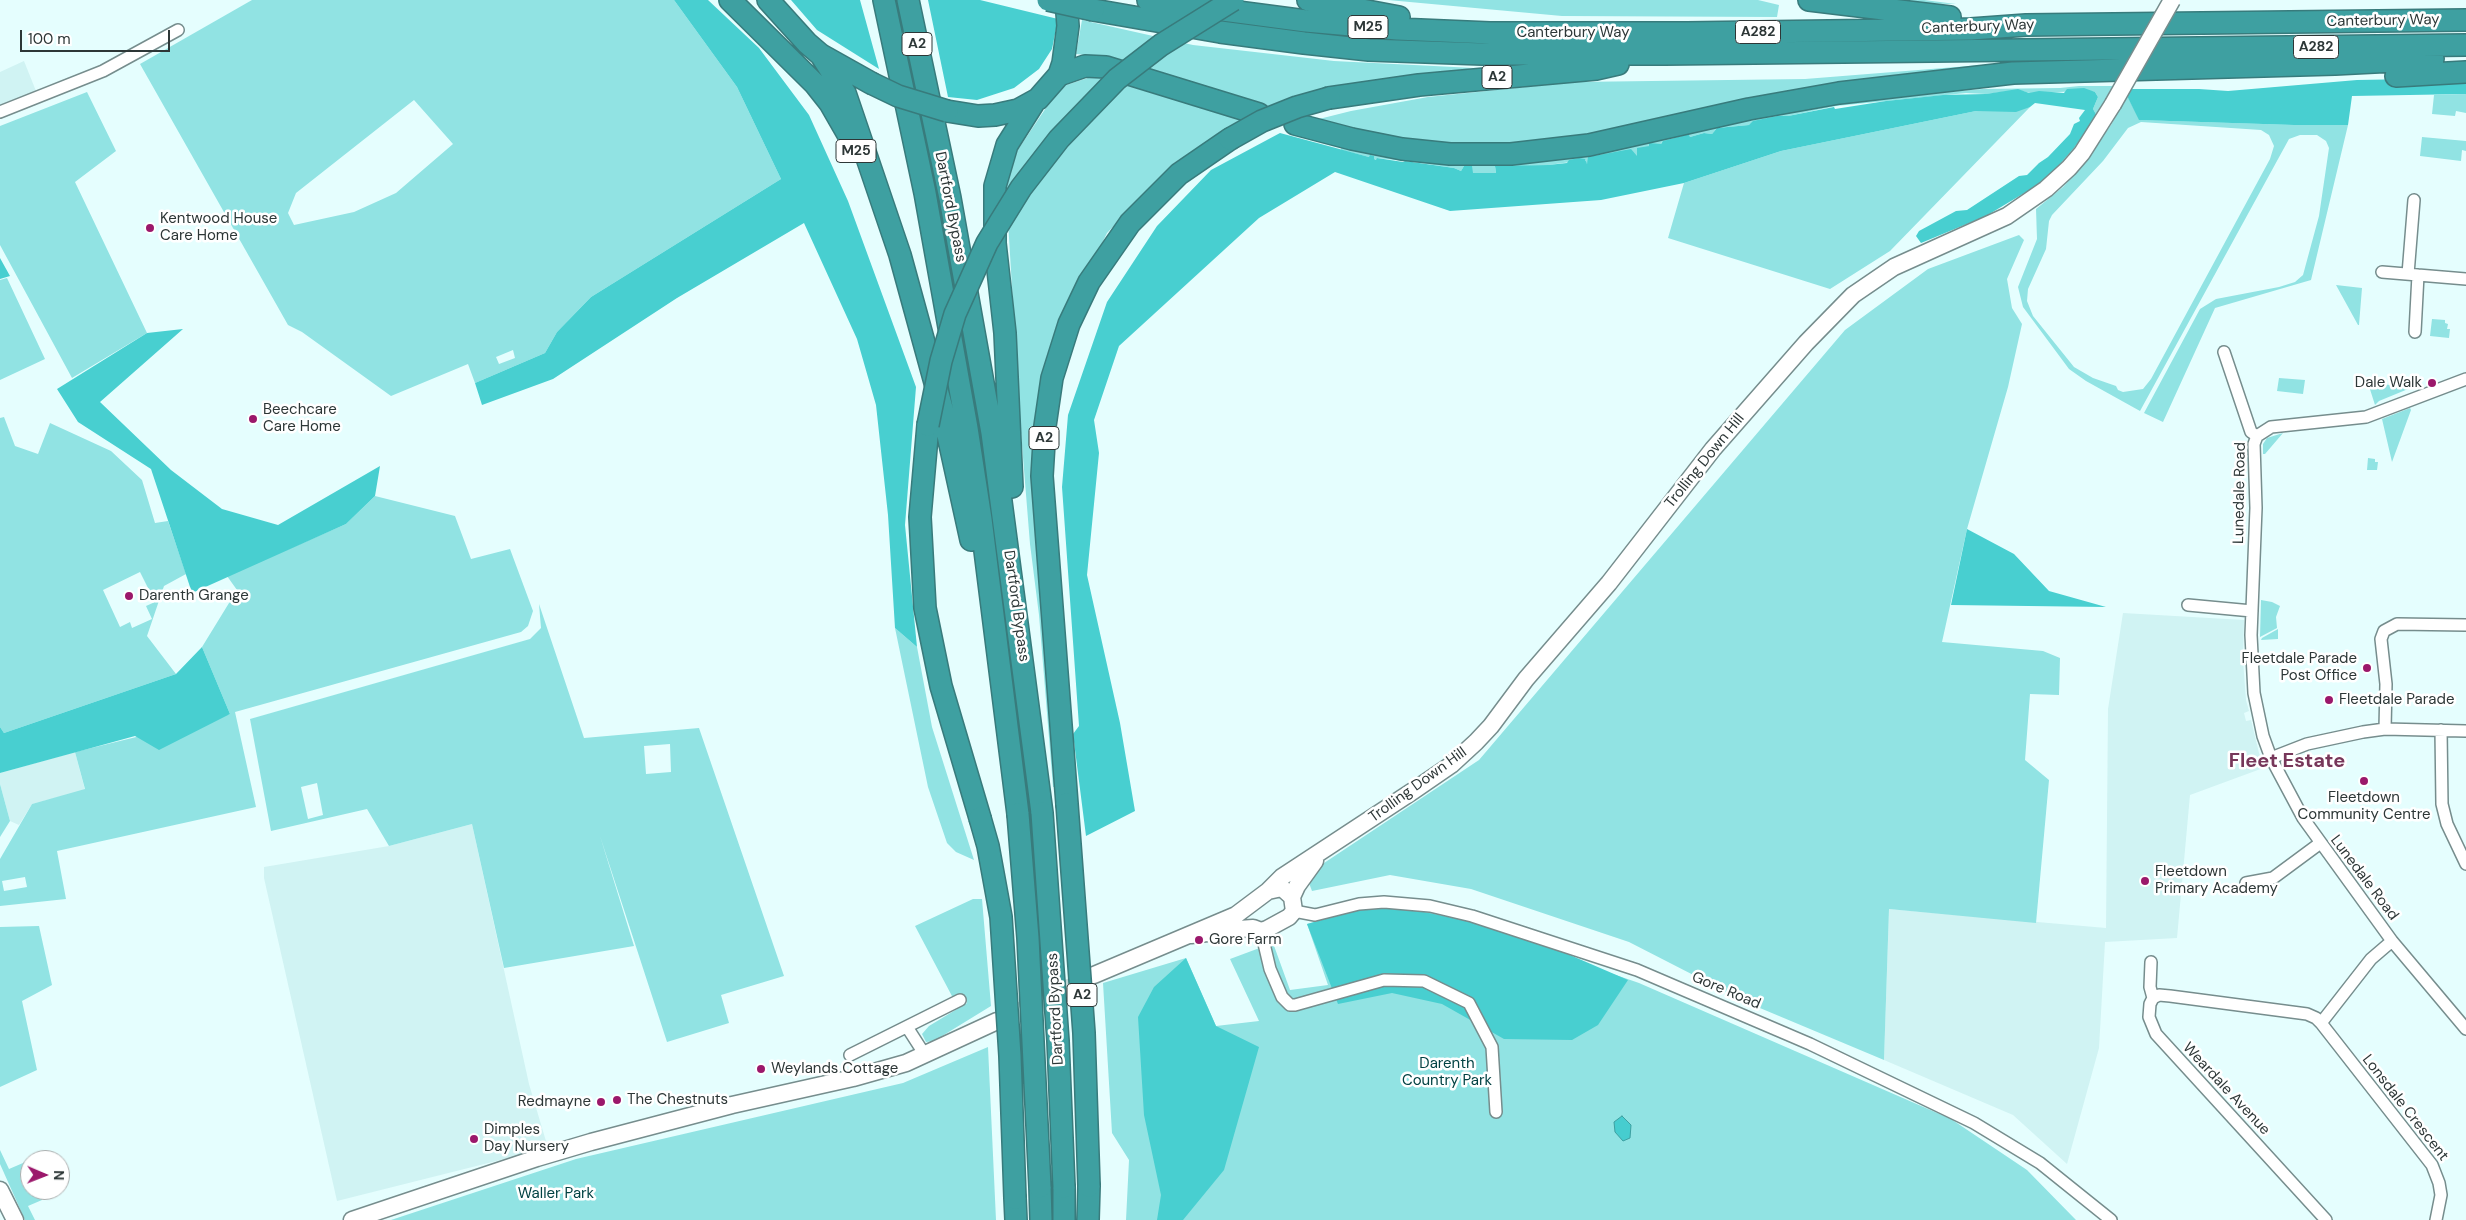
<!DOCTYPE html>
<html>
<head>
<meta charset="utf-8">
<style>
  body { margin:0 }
  #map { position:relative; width:2466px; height:1220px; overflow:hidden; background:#e5fefe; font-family:"DM Sans",sans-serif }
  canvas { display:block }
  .north { position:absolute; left:20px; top:1150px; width:50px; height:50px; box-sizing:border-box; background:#fff; border:1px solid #abafaf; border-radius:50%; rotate:91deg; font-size:14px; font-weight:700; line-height:20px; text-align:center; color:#2d3737 }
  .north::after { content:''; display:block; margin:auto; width:18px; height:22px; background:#9b186b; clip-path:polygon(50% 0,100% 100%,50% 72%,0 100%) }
  .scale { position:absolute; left:20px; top:30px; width:150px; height:22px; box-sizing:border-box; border:2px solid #2d3737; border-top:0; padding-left:6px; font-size:15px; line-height:18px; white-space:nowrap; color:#2d3737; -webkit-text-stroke:4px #fff; paint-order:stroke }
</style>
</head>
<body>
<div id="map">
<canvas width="2466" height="1220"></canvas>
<div class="north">N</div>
<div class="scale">100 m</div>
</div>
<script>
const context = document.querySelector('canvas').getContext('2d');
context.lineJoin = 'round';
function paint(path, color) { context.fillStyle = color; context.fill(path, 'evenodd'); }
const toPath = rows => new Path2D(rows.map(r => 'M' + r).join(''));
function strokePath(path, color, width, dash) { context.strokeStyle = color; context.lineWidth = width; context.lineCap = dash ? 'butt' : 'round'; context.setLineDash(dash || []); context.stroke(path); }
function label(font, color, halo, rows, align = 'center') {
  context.font = font + ' "DM Sans",sans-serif'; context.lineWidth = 5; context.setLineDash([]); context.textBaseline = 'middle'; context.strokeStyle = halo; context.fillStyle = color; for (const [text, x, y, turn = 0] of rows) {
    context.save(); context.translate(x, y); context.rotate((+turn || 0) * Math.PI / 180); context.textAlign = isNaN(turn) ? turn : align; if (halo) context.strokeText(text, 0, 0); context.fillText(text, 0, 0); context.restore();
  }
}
paint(toPath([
  [24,61,38,96,0,106,0,72],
  [2123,613,2244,620,2243,660,2246,700,2249,711,2244,713,2246,721,2251,720,2259,753,2266,767,2190,795,2177,938,2105,942,2099,1048,2067,1164,2013,1115,1884,1060,1889,909,2106,928,2108,709],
  [75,752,85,790,32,804,19,825,10,821,0,784,0,773],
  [472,824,529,1084,548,1148,337,1201,264,878,264,867,389,846]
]), '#d0f3f3');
paint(toPath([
  [252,0,674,0,737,87,781,179,591,297,557,332,545,353,475,383,468,364,391,396,302,332,288,325,140,64],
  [414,100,453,144,396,193,354,212,294,225,288,213,296,193],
  [513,350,515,358,499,364,496,357],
  [1388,0,1758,0,1779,5,1777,17,1562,16],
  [1872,0,1924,0,1956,4,1897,3],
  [1082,20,1193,45,1334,61,1474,68,1329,89,1268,106,1115,58,1076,54],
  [2128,60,2028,69,1555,141,1474,147,1431,144,1315,120,1351,111,1428,97,1575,82,1805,79,2019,62],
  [1094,76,1170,96,1243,121,1174,163,1107,233,1047,355,1036,444,1057,787,1053,787,1039,615,1030,544,1020,420,1006,188,1013,157,1060,87],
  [2079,86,2114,86,2097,116,2093,109,2098,97,2095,92,2087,91,2030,93,2018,90,1986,94,1966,93,1836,106,1788,116,1777,116,1749,125,1717,128,1712,134,1704,133,1690,137,1689,134,1662,142,1661,144,1649,146,1637,156,1596,156,1586,164,1586,160,1548,165,1495,167,1496,173,1472,173,1472,167,1464,166,1461,171,1454,168,1414,162,1377,158,1377,160,1373,159,1374,156,1369,157,1341,150,1341,148,1290,134,1361,152,1405,160,1462,165,1510,164,1591,155,1766,116,1880,98,1982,89,2060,88],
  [87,92,116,151,75,182,147,333,72,378,0,245,0,126],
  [2466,94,2466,113,2456,111,2455,116,2432,114,2434,95],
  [2127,96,2140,120,2294,125,2348,125,2311,280,2215,308,2163,422,2144,413,2200,309,2216,299,2279,287,2295,282,2303,275,2319,216,2329,148,2326,141,2317,135,2300,135,2289,139,2140,411,2086,381,2069,369,2023,307,2018,287,2037,239,2036,209,2063,187,2082,166,2111,125],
  [2141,122,2261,130,2269,135,2274,146,2270,159,2151,379,2143,389,2123,392,2118,390,2116,386,2093,378,2074,367,2033,316,2027,301,2028,289,2046,249,2049,221,2052,215,2103,161,2128,128],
  [2030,107,1890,251,1830,289,1668,238,1684,183,1781,151,1976,111],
  [2422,137,2466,141,2466,151,2462,150,2461,161,2420,156],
  [2019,235,2024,240,2007,279,2012,308,2022,324,2008,387,1967,529,1942,642,2043,651,2060,658,2059,695,2030,694,2025,760,2049,780,2036,923,1889,909,1884,1060,1748,1003,1629,942,1471,889,1390,875,1312,891,1306,875,1479,760,1845,330,1928,269],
  [7,278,45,359,0,380,0,280],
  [2336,285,2362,288,2359,325,2358,325],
  [2432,319,2445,320,2445,323,2448,324,2447,329,2450,329,2449,338,2430,336],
  [2279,378,2305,380,2303,394,2277,391],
  [2368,383,2413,387,2379,401,2375,405],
  [2410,408,2411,410,2392,462,2382,419],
  [4,417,15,446,38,454,50,423,111,451,142,480,155,523,168,521,186,574,164,586,147,636,176,674,4,733,0,727,0,418],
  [140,572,155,602,146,606,152,619,132,628,130,622,120,627,103,590],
  [2283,433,2265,454,2263,454,2263,444,2267,438],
  [2368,458,2375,459,2375,462,2378,462,2377,470,2367,470],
  [375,496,455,516,471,559,510,549,533,611,528,626,521,632,235,712,256,807,57,851,66,899,0,906,0,859,32,804,85,789,75,752,230,714,202,647,237,590,227,576,346,524],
  [25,877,27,887,4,891,2,881],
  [2261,600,2272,602,2280,606,2276,617,2277,628,2260,637],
  [539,604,584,738,699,728,784,976,721,995,729,1023,667,1042,600,836,634,946,504,968,472,824,389,846,367,809,271,831,250,719,530,639,541,628],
  [670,744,671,772,646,774,644,746],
  [317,783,323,815,308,819,301,787],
  [895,628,917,647,932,727,974,860,956,852,947,843,928,787],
  [2278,629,2278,639,2261,640,2262,638],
  [0,784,10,821,0,837],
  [973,899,982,899,991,1006,934,1041,926,1042,922,1034,929,1026,967,1003,962,994,953,998,915,926],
  [1410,906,1448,917,1639,983,1951,1119,2027,1170,2076,1220,1126,1220,1129,1160,1112,1133,1103,983,1186,958,1216,1026,1259,1021,1230,959,1273,943,1290,990,1328,985,1307,924,1358,910],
  [39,926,52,985,22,1001,37,1070,0,1087,0,927],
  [988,1047,996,1220,391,1220,576,1159,903,1083],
  [0,1150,9,1169,30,1160,30,1190,44,1191,42,1200,28,1206,35,1220,25,1220,0,1164]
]), '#91e3e3');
paint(toPath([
  [674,0,708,0,759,48,809,115,848,201,916,387,905,525,917,647,895,628,888,515,876,405,857,339,804,223,677,298,553,379,482,405,475,383,545,353,557,332,591,297,781,179,737,87],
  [791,0,860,0,879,69,817,30],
  [928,0,980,0,1058,19,1052,49,1039,69,1014,88,977,100,948,97],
  [2466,78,2466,94,2352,96,2348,125,2294,125,2139,120,2127,96,2131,89,2199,89,2228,91,2357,80],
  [2084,88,2095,92,2098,97,2093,109,2097,116,2074,148,2039,188,2026,192,1986,216,1921,243,1916,236,1919,231,1956,211,1967,210,2019,176,2027,175,2039,163,2048,157,2070,134,2074,124,2080,121,2079,118,2085,110,2035,103,2030,107,2016,112,1976,111,1781,151,1684,183,1601,200,1450,211,1335,172,1259,218,1119,346,1094,420,1099,453,1087,575,1120,723,1135,811,1086,836,1073,734,1079,726,1062,487,1068,415,1107,302,1157,226,1211,170,1280,133,1369,157,1370,155,1374,156,1374,159,1376,160,1377,158,1403,162,1405,161,1454,168,1461,171,1464,166,1472,166,1473,173,1496,173,1495,166,1548,165,1567,163,1569,160,1579,158,1585,159,1587,164,1588,157,1631,149,1637,156,1637,148,1649,146,1649,143,1661,144,1663,141,1689,134,1690,137,1704,133,1712,134,1717,128,1749,125,1753,121,1777,116,1788,116,1834,107,1835,109,1886,101,1943,95,1986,94,2018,89,2029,93,2039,91,2064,93,2067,89],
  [0,258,10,276,0,279],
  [183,329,100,402,171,470,222,509,278,525,380,466,375,496,346,524,192,593,151,469,78,422,57,389,147,333],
  [1967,529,2014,554,2049,591,2106,607,1951,605],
  [202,647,230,714,159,750,135,736,0,773,0,727,4,733,176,674],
  [1405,908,1491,926,1556,949,1628,980,1598,1025,1572,1040,1504,1039,1442,1004,1392,993,1338,1004,1307,924,1358,910],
  [1186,958,1216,1026,1259,1047,1224,1170,1183,1220,1157,1220,1161,1195,1144,1115,1138,1017,1154,987]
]), '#48cfd0');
const water = toPath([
  [1622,1116,1631,1125,1630,1138,1623,1141,1615,1132,1614,1122,1622,1116]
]);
paint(water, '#46cdcf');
strokePath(water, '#3ea0a1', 1);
strokePath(toPath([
  [999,1020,1090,977]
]), '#c0d6d6', 16, [16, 8]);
const street = toPath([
  [0,112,103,71,178,30],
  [2382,272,2466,279],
  [2408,274,2414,200],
  [2415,332,2418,275],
  [2224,352,2251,432,2257,436],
  [2466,379,2366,417,2271,427,2257,436,2254,444,2256,508,2251,635,2254,693,2263,736,2271,758,2303,818,2392,941,2466,1029],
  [2188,605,2252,611],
  [2385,729,2386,684,2381,639,2384,631,2397,624,2466,625],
  [2441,730,2442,804,2447,824,2466,864],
  [2271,758,2307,744,2363,732,2385,729,2466,731],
  [2246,883,2273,878,2319,844],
  [1294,911,1315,915,1359,904,1384,902,1430,906,1472,916,1637,970,1810,1044,1974,1123,2040,1163,2111,1220],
  [1261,931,1270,969,1282,997,1290,1005,1295,1005,1384,980,1424,981,1469,1003,1492,1047,1496,1112],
  [2151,962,2150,987,2153,998,2150,1004,2149,1017,2156,1034,2326,1220],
  [2153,998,2159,995,2170,996,2307,1014,2316,1018,2321,1023,2371,959,2392,941],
  [2321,1023,2432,1165,2439,1183,2441,1195,2436,1220],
  [907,1027,925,1055],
  [850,1055,960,1000]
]);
const secondary = toPath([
  [1268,891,1282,877,1413,791,1451,765,1476,742,1491,726,1526,679,1609,583,1713,449,1806,343,1853,295,1894,267,2007,216,2046,189,2069,168,2082,153,2113,104],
  [1292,897,1297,886,1315,861],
  [1094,975,1236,915,1268,891,1282,888,1292,897,1294,911,1289,917,1267,929,1261,931,1253,928,1239,929,1191,935],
  [0,1190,15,1220],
  [352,1220,537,1158,591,1142,732,1105,853,1078,906,1063,997,1021]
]);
const highway = toPath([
  [730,0,815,84,830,103,853,143],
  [768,0,807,43,821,55,871,83],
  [884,0,925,193,967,428,981,519,1018,814],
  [908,0,950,198,992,433,1042,813],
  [1148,0,1306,21,1397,29,1490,33,1687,33,1971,29,2026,25,2466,20],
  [1308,0,1399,17],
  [1809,0,1950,17],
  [1093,10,1220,32,1304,43,1369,50,1482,54,1665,54,2466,45],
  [821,55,845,93,900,255,942,408,971,540],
  [1059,75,1085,66,1106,67,1259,114],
  [2396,76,2466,72],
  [1329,98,1419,85,1596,69,1618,64],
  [947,111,978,116,995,115,1018,110,1038,99,1059,75,1063,63,1068,26,1066,0],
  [1295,124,1352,139,1402,149,1450,154,1511,154,1589,145,1749,109,1839,93,2013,73,2335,64,2433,59],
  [928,425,920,517,925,608,941,686,980,818],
  [1012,487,1005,333,995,243,995,186,1007,145,1033,104],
  [1067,804,1042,476,1045,426,1052,378,1069,324,1089,282,1130,223,1179,174,1230,139],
  [1040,1187,1041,1220],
  [1064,1187,1064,1220],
  [1015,1198,1016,1220],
  [1088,1220,1089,1186]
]);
strokePath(street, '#768d8d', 14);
strokePath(secondary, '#768d8d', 19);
strokePath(highway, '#387b7c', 24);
strokePath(street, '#fff', 11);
strokePath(secondary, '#fff', 16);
strokePath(highway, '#3ea0a1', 21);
const secondaryBridge = toPath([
  [2113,104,2172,0]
]);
const highwayBridge = toPath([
  [1048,0,1093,10],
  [871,83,898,96,947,111],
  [1230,139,1262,121,1297,107,1329,98],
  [928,425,941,361,955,314,987,243,1021,188,1059,139,1117,79,1161,45,1233,0],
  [1067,804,1084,1033,1089,1186],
  [1042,813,1058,1041,1064,1187],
  [1018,814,1028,938,1040,1187],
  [980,818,988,846,1001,917,1010,1056,1015,1198]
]);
strokePath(secondaryBridge, '#768d8d', 19, []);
strokePath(highwayBridge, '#387b7c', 24, []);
strokePath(secondaryBridge, '#fff', 16);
strokePath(highwayBridge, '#3ea0a1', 21);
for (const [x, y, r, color] of [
  [150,228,5,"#9b186b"],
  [2432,383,5,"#9b186b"],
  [253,419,5,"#9b186b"],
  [129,596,5,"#9b186b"],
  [2367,668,5,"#9b186b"],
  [2329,700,5,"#9b186b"],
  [2364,781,5,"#9b186b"],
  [2145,881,5,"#9b186b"],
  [1199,940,5,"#9b186b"],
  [761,1069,5,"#9b186b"],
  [617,1100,5,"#9b186b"],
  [601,1102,5,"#9b186b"],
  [474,1139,5,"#9b186b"]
]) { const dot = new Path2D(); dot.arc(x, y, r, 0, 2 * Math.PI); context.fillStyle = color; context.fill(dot); strokePath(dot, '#fff', 2); }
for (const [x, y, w] of [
  [1368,27,40],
  [1758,32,45],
  [917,44,30],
  [2316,47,45],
  [1497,77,30],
  [856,151,40],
  [1044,438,30],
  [1082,995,30]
]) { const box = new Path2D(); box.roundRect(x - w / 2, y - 11.5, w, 23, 4); context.fillStyle = '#fff'; context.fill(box); strokePath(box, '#2d3737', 1); }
label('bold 14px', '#2d3737', null, [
  ["M25",1368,27],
  ["A282",1758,32],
  ["A2",917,44],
  ["A282",2316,47],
  ["A2",1497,77],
  ["M25",856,151],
  ["A2",1044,438],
  ["A2",1082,995]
]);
label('15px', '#2d3737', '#fff', [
  ["Canterbury Way",2383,21,-1],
  ["Canterbury Way",1978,27,-2],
  ["Canterbury Way",1573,33],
  ["Dartford Bypass",950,207,79],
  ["Trolling Down Hill",1705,461,-51],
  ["Lunedale Road",2240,493,-89],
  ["Dartford Bypass",1016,606,82],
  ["Trolling Down Hill",1418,785,-36],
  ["Lunedale Road",2364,878,53],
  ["Gore Road",1726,991,23],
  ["Dartford Bypass",1056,1009,-93],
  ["Weardale Avenue",2226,1089,47],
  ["Lonsdale Crescent",2405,1108,52]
]);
label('15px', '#2d3737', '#fff', [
  ["Kentwood House",160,219],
  ["Care Home",160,236],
  ["Dale Walk",2422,383,"right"],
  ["Beechcare",263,410],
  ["Care Home",263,427],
  ["Darenth Grange",139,596],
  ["Fleetdale Parade",2357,659,"right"],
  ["Post Office",2357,676,"right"],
  ["Fleetdale Parade",2339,700],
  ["Fleetdown",2364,798,"center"],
  ["Community Centre",2364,815,"center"],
  ["Fleetdown",2155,872],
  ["Primary Academy",2155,889],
  ["Gore Farm",1209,940],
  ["Weylands Cottage",771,1069],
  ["The Chestnuts",627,1100],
  ["Redmayne",591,1102,"right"],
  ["Dimples",484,1130],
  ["Day Nursery",484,1147]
], 'left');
label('15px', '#024243', '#fff', [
  ["Darenth",1447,1064],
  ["Country Park",1447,1081],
  ["Waller Park",556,1194]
]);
label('bold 20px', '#77375a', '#fff', [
  ["Fleet Estate",2287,762]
]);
</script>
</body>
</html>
